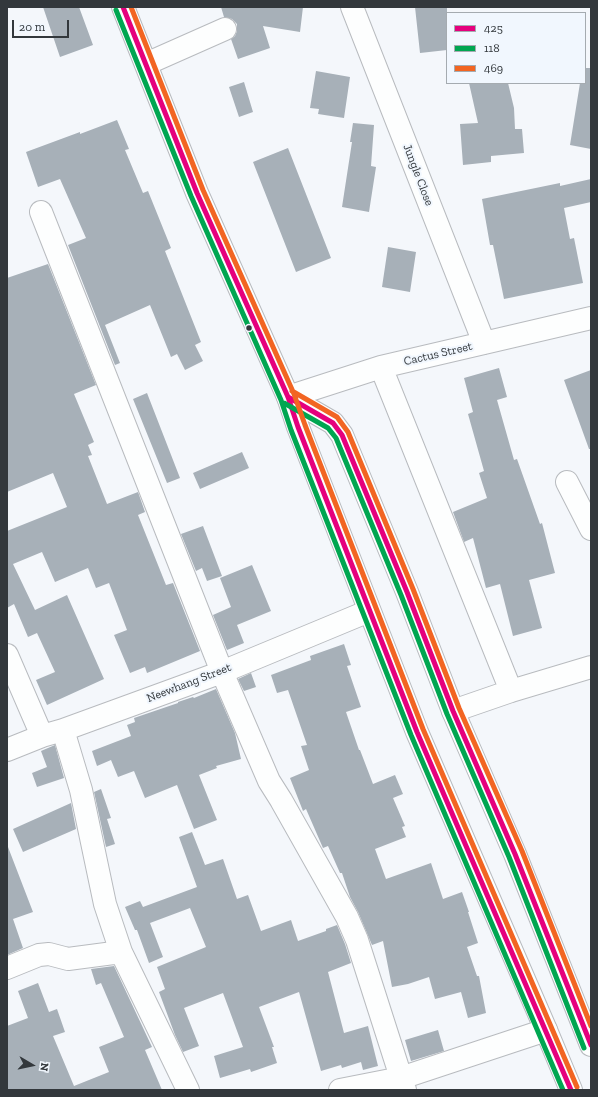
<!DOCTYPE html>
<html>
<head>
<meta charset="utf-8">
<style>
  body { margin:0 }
  #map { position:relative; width:598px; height:1097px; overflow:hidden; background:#f4f7fb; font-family:"Zilla Slab",serif }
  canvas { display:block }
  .frame { position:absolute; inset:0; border:8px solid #33383c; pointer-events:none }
  .legend { position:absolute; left:446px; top:12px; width:140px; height:72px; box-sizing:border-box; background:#f1f7fe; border:1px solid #a5abb0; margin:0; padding:5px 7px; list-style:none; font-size:12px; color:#33383c }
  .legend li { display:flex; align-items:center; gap:8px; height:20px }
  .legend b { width:20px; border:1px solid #a5abb0 }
  .north { position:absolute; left:12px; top:1045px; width:40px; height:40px; -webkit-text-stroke:3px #f1f7fe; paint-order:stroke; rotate:99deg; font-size:11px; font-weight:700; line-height:16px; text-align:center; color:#33383c }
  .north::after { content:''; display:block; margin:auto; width:14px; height:18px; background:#33383c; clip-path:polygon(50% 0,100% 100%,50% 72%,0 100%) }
  .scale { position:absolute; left:12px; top:20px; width:57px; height:18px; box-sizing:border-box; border:2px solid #33383c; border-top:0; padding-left:5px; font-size:12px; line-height:14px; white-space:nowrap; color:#33383c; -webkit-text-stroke:3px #f1f7fe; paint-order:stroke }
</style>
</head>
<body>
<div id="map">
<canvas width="598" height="1097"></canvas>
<div class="frame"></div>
<ul class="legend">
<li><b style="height:5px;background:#e5007d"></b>425</li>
<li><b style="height:5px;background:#00a651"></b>118</li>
<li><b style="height:5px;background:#f26522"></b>469</li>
</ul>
<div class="north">N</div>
<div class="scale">20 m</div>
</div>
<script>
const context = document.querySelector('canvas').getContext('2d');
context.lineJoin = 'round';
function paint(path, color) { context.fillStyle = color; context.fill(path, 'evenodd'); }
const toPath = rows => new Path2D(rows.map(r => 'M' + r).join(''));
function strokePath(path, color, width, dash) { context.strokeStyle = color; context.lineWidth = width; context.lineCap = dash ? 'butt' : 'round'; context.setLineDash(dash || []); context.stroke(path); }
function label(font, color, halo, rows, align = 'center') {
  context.font = font + ' "Zilla Slab",serif'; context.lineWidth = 4; context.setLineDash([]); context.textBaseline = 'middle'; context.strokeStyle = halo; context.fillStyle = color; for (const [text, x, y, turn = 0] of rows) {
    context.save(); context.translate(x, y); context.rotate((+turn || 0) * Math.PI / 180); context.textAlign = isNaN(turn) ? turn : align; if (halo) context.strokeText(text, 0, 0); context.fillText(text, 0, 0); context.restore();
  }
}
paint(toPath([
  [43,7,79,7,93,45,60,57],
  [221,7,303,7,300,32,263,26,270,48,238,59,231,39,235,36,237,31,237,24,232,19,224,17],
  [415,7,447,7,447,50,420,53],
  [585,68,591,68,591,149,570,145,580,83,585,83],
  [316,71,350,77,344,118,318,114,319,109,310,108],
  [244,82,253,112,239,117,229,87],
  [469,83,508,83,514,108,515,129,522,129,524,153,491,156,491,162,463,165,460,124,478,123],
  [117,120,129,149,125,150,143,193,148,191,171,248,165,251,201,342,195,345,203,361,185,370,177,354,171,357,150,305,105,325,120,363,115,365,68,245,86,238,60,179,38,187,26,152,80,132,80,134],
  [353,123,374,125,371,166,376,167,369,212,342,207,352,142,350,142],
  [288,148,331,258,296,272,253,162],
  [591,179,591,202,564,208,570,239,574,238,583,283,504,299,493,245,490,245,482,199,560,183,560,186],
  [388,247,416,252,410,292,382,287],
  [48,264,96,385,74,394,94,442,88,445,92,455,88,456,107,504,138,492,145,512,138,515,166,585,173,583,200,651,147,673,145,667,130,673,114,635,127,630,109,583,96,588,88,568,55,582,42,552,13,564,35,610,67,595,104,679,47,705,36,680,55,672,37,633,28,637,14,604,7,608,7,531,67,507,53,473,7,492,7,278],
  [499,368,507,397,497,400,514,460,517,459,540,524,542,523,555,573,529,580,542,628,513,636,500,584,486,588,473,538,464,542,453,512,487,498,479,473,484,471,468,414,473,412,464,378],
  [591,370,591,449,589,449,564,380],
  [147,393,180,478,167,483,133,399],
  [242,452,249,468,200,489,193,473],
  [203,526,222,576,207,581,202,568,196,571,181,534],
  [252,565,271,611,237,625,244,643,227,650,213,615,231,607,220,578],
  [344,644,351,665,347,666,361,707,346,712,359,750,360,750,373,784,395,775,403,794,393,798,405,826,402,827,406,837,375,849,386,879,431,863,443,899,462,892,469,912,468,912,478,943,467,947,477,976,479,976,486,1013,468,1018,461,992,435,999,429,977,408,984,392,987,383,941,372,945,358,912,350,897,342,873,340,873,328,846,323,848,306,809,303,811,290,778,309,770,301,746,307,745,288,690,277,693,271,675,311,660,310,656],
  [251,673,256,687,244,691,238,679],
  [216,689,235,733,241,759,216,766,217,768,199,775,217,820,194,829,177,785,145,798,134,771,118,777,111,760,97,766,92,751,131,736,127,725,135,722,134,718,178,703,178,702,193,697,194,698],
  [55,745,64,778,37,787,32,773,47,767,41,751],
  [101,789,111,818,107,819,115,844,106,847,94,792],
  [71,803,76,829,23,852,13,829],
  [192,832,205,865,223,859,237,899,248,895,261,931,291,920,298,941,326,931,326,929,337,925,345,944,351,963,328,972,344,1033,368,1026,378,1066,363,1070,361,1062,342,1068,341,1065,321,1071,299,992,259,1007,274,1047,272,1047,277,1063,251,1072,250,1069,220,1078,214,1056,243,1047,223,993,184,1008,199,1046,183,1052,175,1035,159,992,165,989,157,967,206,947,190,908,150,923,163,957,149,963,137,930,135,930,125,907,140,901,143,907,197,887,179,837],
  [8,847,33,912,13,919,23,948,7,955,7,848],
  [114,966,152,1047,145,1050,162,1090,7,1090,7,1026,28,1018,18,991,38,983,49,1012,57,1009,65,1032,53,1036,74,1086,109,1072,99,1047,124,1037,101,983,96,985,91,969],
  [438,1030,444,1051,411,1061,405,1040]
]), '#a7b0b8');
const minor = toPath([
  [352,7,484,343],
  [146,64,225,29],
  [41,212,222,672,269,781,281,800,347,917,357,940,405,1090],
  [381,367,511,691],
  [288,397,381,367,591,318],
  [567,482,591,529],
  [7,655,42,736],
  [453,711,511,691,591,667],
  [63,730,81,790,105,904,121,952,188,1090],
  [7,750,42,736,63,730,222,672,369,611],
  [7,968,39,955,49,954,68,959,121,952],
  [340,1090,401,1078,546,1030]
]);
const major = toPath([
  [123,7,197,193,288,397,298,427,417,732,546,1030,571,1090],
  [288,397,333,423,342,435,407,592,453,711,515,854,591,1045]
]);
strokePath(minor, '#b8bbbf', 24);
strokePath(major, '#b8bbbf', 24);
strokePath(minor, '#fdfefe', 22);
strokePath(major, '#fdfefe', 22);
strokePath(toPath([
  [123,7,197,193,288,397,298,427,417,732,571,1090],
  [288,397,333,423,342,435,407,592,453,711,515,854,591,1045]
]), '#e5007d', 5);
strokePath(toPath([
  [116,10,191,196,281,400,291,430,411,735,563,1090],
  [284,403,328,428,336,438,401,595,447,714,509,857,584,1048]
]), '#00a651', 5);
strokePath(toPath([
  [131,7,203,190,294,394,305,425,423,729,577,1087],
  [292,391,337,417,348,432,413,589,459,708,522,851,591,1026]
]), '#f26522', 5);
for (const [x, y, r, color] of [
  [249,328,3.5,"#33383c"]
]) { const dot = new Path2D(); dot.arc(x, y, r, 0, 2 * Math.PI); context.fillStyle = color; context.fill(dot); strokePath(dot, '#f1f7fe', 1.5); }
label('12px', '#33383c', '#f1f7fe', [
  ["Jungle Close",418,175,69],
  ["Cactus Street",438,354,-13],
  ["Neewhang Street",189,683,-21]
]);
</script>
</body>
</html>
